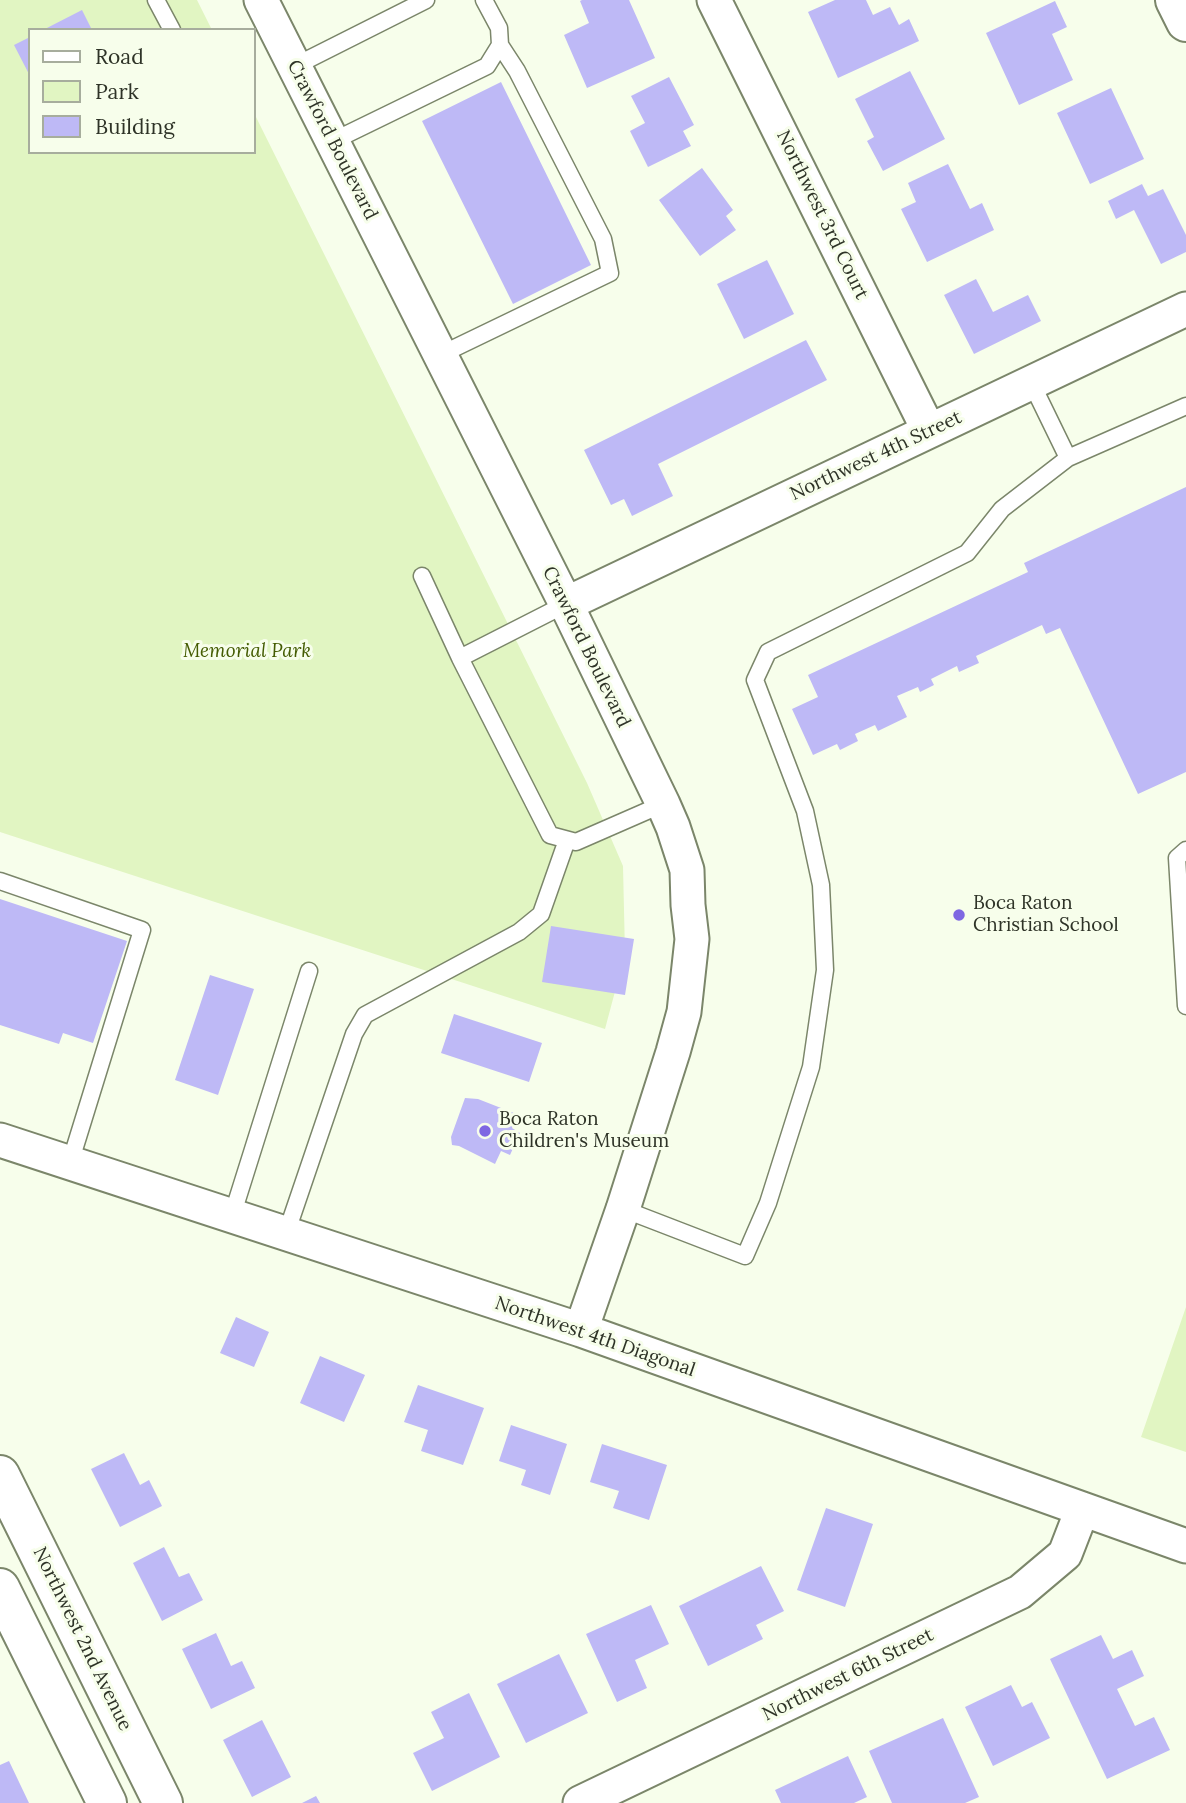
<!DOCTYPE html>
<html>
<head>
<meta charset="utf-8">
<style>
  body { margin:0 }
  #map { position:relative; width:1186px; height:1803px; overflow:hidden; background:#f7feeb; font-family:Lora,serif }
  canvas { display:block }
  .legend { position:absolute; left:28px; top:28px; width:228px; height:126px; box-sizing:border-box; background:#f7feeb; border:2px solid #a7ad9d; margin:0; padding:9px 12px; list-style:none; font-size:21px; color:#2e3327 }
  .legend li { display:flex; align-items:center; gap:14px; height:35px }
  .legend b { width:35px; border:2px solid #a7ad9d }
</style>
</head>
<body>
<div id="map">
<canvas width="1186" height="1803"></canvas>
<ul class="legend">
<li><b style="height:9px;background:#fff"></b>Road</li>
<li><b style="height:19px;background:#e1f5c2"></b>Park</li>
<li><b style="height:19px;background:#beb9f6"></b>Building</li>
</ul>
</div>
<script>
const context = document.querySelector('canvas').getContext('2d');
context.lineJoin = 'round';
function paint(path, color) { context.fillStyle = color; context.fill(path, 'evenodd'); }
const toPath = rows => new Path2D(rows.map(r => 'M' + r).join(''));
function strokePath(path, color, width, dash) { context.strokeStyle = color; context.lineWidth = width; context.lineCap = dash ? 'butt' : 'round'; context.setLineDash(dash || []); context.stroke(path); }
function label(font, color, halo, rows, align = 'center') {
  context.font = font + ' Lora,serif'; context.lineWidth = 6; context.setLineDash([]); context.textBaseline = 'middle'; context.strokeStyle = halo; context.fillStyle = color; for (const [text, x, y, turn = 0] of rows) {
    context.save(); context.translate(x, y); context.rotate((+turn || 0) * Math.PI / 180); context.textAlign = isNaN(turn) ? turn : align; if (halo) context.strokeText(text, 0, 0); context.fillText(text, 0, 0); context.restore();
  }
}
paint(toPath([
  [0,0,197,0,212,30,30,30,30,152,254,152,254,113,587,783,623,866,625,954,605,1029,0,832],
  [1186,1307,1186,1452,1141,1437]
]), '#e1f5c2');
paint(toPath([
  [582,0,629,0,655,58,587,88,564,35,589,23,580,1],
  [835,0,866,0,873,15,890,7,899,25,909,19,919,41,838,78,808,12],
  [1055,1,1067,27,1052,34,1073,80,1019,105,986,33],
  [82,10,92,30,43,30],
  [30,37,30,76,14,45],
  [910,71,945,139,883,171,867,141,874,137,855,99],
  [669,77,694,125,683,131,691,146,648,167,630,131,645,123,631,96],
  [501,82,591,265,513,304,422,121],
  [1111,88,1144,159,1090,184,1057,113],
  [948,164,970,209,982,203,994,230,927,262,901,209,916,202,908,183],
  [702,168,733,210,726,216,736,230,700,256,659,200],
  [1142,184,1148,196,1163,189,1186,235,1186,252,1161,264,1134,210,1116,219,1108,201],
  [767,260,794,314,744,339,717,284],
  [976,279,993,312,1028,295,1041,321,974,354,944,295],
  [806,340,827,380,658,464,673,496,632,516,624,499,611,505,584,450],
  [1186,487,1186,772,1138,794,1060,628,1046,634,1042,625,976,656,979,663,959,672,957,666,931,679,934,685,920,692,918,687,897,696,907,717,878,731,875,725,855,734,858,741,840,750,837,744,813,755,792,709,818,697,808,675,1028,572,1024,563],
  [0,899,127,941,93,1043,63,1033,59,1044,0,1025],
  [551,926,634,939,625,995,542,982],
  [210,975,254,989,218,1095,175,1080],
  [454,1014,542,1043,529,1082,441,1053],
  [465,1098,478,1099,519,1115,512,1128,520,1133,510,1155,501,1151,495,1164,459,1146,452,1145,451,1137],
  [236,1317,269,1332,254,1367,220,1353],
  [320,1356,365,1375,344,1422,300,1403],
  [418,1385,484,1408,463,1465,421,1451,428,1430,404,1422],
  [511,1425,567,1444,550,1495,521,1485,526,1470,499,1461],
  [602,1444,667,1465,649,1520,613,1508,619,1491,590,1482],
  [124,1453,140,1485,149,1480,162,1506,120,1527,91,1469],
  [826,1508,873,1524,845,1607,797,1590],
  [164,1547,179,1577,189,1573,203,1600,162,1621,133,1563],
  [761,1566,784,1611,756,1625,763,1639,708,1666,679,1606],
  [651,1605,669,1644,635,1660,647,1688,617,1702,586,1634],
  [216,1633,231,1666,242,1661,255,1688,211,1709,182,1649],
  [1101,1635,1113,1659,1132,1650,1144,1676,1117,1689,1135,1726,1154,1717,1170,1750,1107,1779,1050,1659],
  [559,1654,588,1713,526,1743,497,1684],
  [1011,1685,1022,1707,1032,1702,1050,1738,993,1766,965,1707],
  [469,1693,500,1757,432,1791,413,1753,444,1738,431,1712],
  [943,1718,979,1797,965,1803,892,1803,869,1751],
  [262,1720,291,1777,252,1797,223,1740],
  [848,1756,867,1797,854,1803,781,1803,775,1790],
  [9,1761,29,1803,0,1803,0,1765],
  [316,1796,320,1803,302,1803]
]), '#beb9f6');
const lane = toPath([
  [156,0,172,30],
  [295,66,426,0],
  [333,141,487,66,500,45,499,28,484,0],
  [440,355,610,273,603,239,517,71,500,45],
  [1031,382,1068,458,1186,406],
  [422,576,460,658,566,604],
  [460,658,550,835,576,842,663,804],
  [1186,850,1177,858,1186,1006],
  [0,881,142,930,70,1163],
  [623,1209,745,1256,768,1203,811,1067,825,970,821,885,805,811,755,680,768,652,967,553,1002,509,1068,458],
  [232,1216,309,971],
  [286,1234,354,1034,365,1015,519,932,541,914,567,840]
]);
const street = toPath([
  [261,0,566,604,663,804,673,827,687,870,688,905,692,939,684,1012,673,1052,623,1209,581,1330],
  [714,0,929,431],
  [566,604,1186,309],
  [0,1140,581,1330,1186,1546],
  [580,1803,1020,1592,1065,1554,1082,1510]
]);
const secondary = toPath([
  [1175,0,1186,22],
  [0,1475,163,1803],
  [0,1588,107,1803]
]);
strokePath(lane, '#7b866a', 19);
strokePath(street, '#7b866a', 37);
strokePath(secondary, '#7b866a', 42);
strokePath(lane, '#fff', 16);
strokePath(street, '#fff', 33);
strokePath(secondary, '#fff', 38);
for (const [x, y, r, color] of [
  [959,915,7,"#7e67e2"],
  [485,1131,7,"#7e67e2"]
]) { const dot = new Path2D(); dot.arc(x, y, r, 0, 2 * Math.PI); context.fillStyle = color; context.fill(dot); strokePath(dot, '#f7feeb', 2.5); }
label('19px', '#2e3327', '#f7feeb', [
  ["Crawford Boulevard",332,140,63],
  ["Northwest 3rd Court",822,215,64],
  ["Northwest 4th Street",876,456,-25],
  ["Crawford Boulevard",586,647,64],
  ["Northwest 4th Diagonal",595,1337,19],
  ["Northwest 2nd Avenue",82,1639,64],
  ["Northwest 6th Street",848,1675,-26]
]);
label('italic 19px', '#445c02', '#f7feeb', [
  ["Memorial Park",247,652]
]);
label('19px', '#2e3327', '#f7feeb', [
  ["Boca Raton",973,904],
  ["Christian School",973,926],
  ["Boca Raton",499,1120],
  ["Children's Museum",499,1142]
], 'left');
</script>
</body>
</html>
